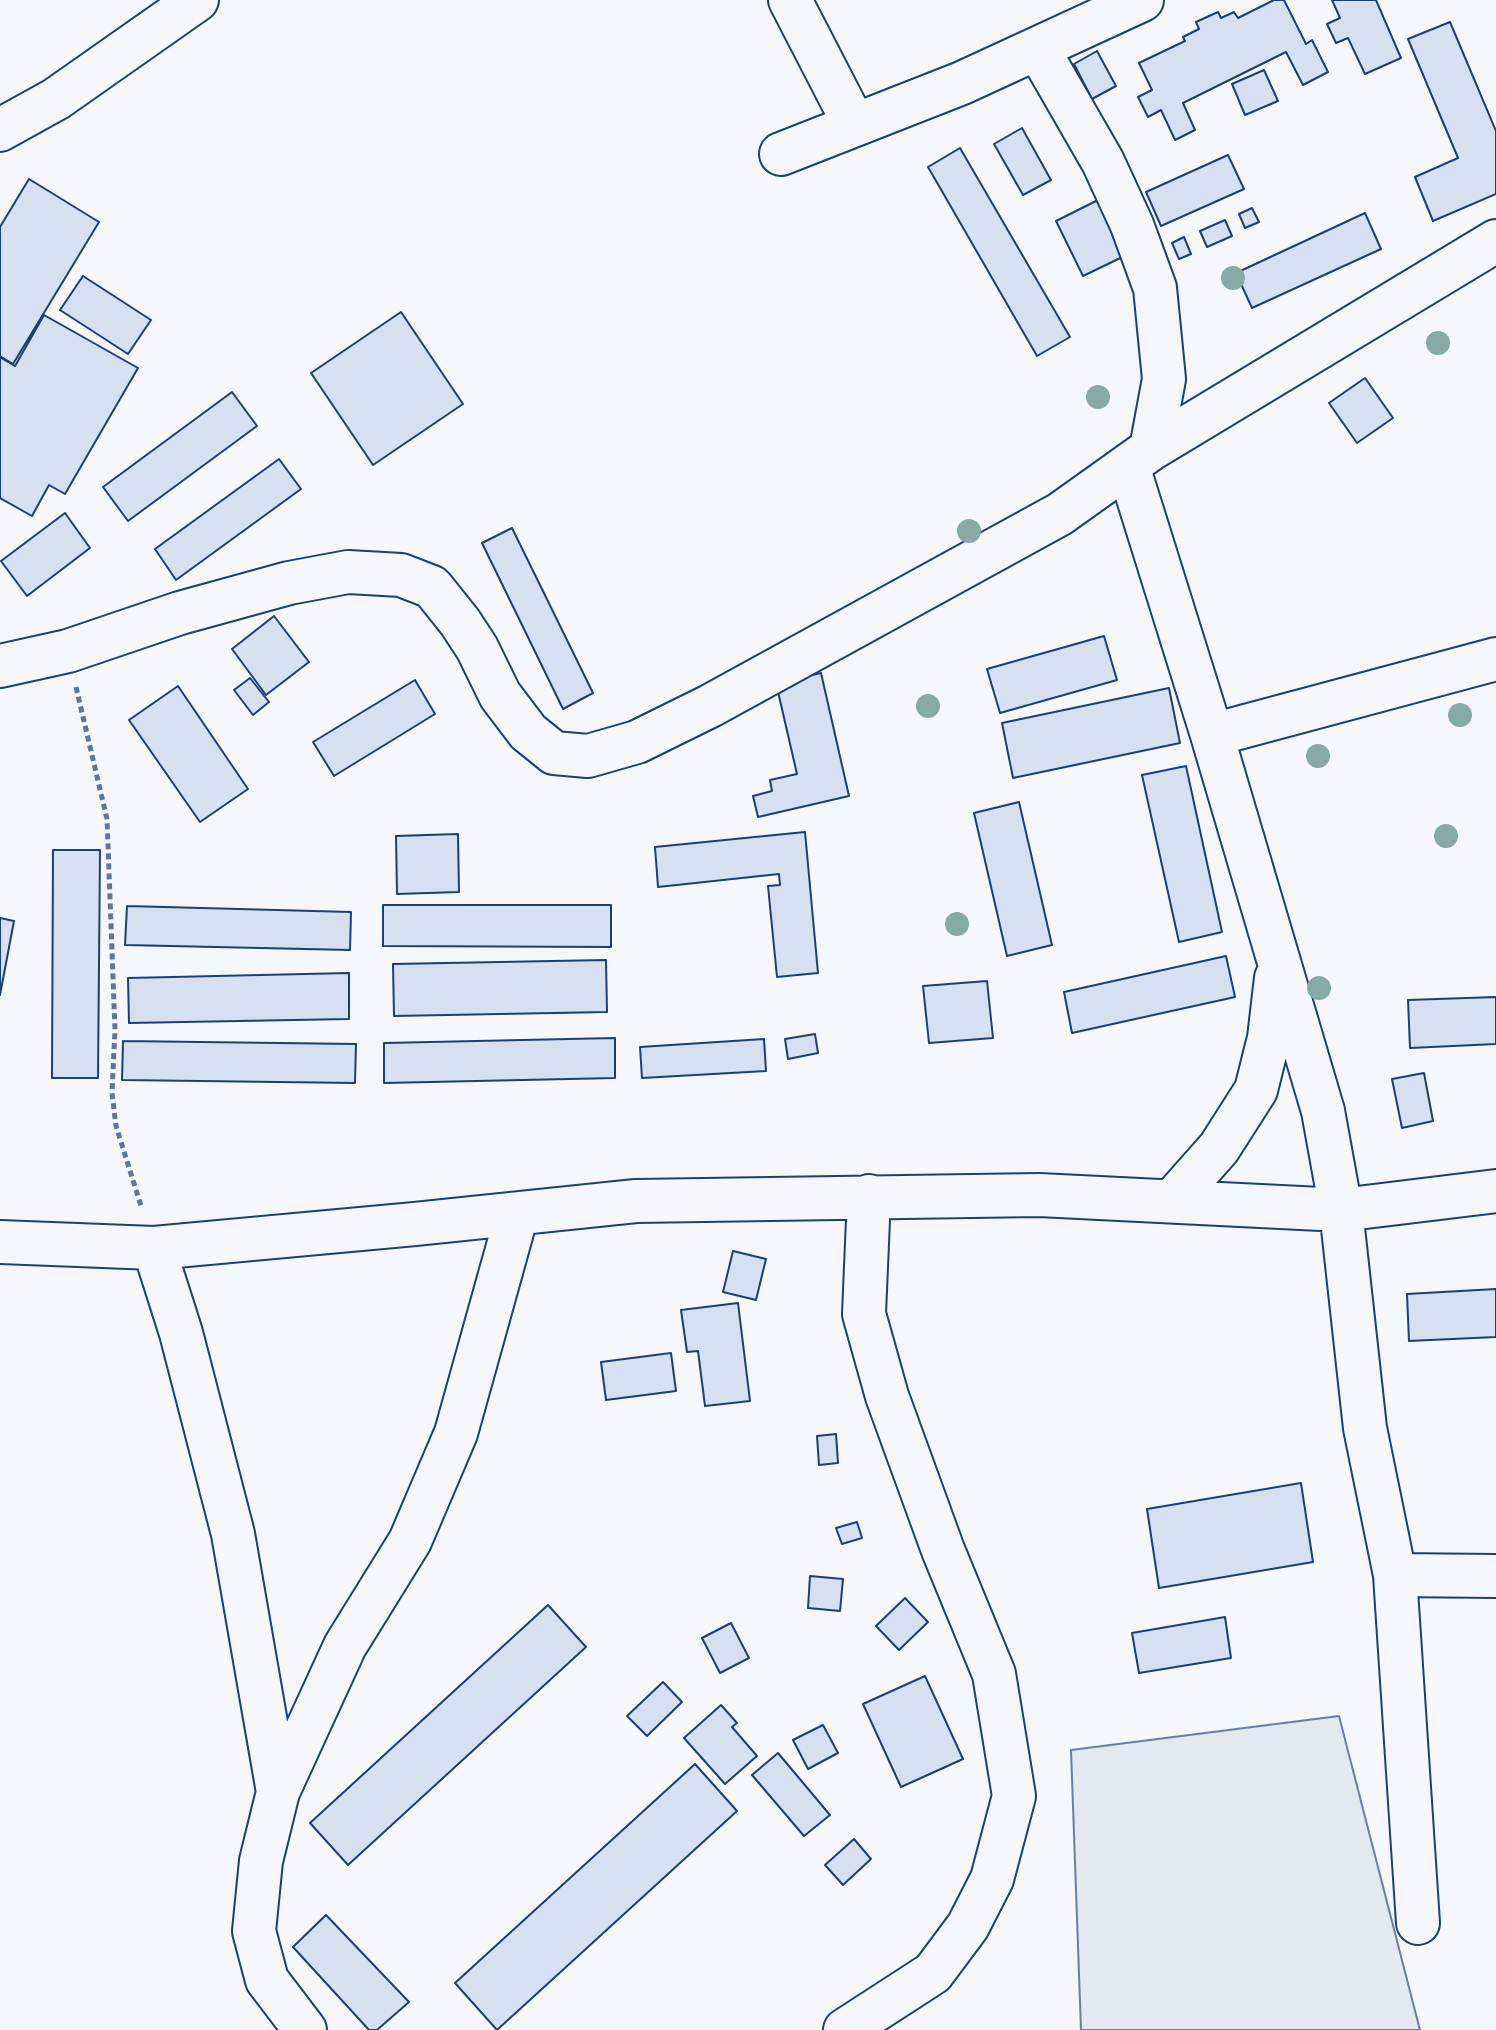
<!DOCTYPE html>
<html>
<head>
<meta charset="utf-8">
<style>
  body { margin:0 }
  canvas { display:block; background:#f4f7fb }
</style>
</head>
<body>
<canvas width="1496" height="2030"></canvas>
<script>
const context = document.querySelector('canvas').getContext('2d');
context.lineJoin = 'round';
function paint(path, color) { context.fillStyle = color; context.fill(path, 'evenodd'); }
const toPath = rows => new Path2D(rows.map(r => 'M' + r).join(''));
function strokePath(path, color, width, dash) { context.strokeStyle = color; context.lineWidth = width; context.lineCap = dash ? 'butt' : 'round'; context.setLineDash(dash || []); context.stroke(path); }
const green = toPath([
  [1339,1716,1420,2030,1081,2030,1071,1750,1339,1716]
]);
paint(green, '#e3e9f0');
strokePath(green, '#687fa3', 2);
const building = toPath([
  [1274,0,1284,0,1306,44,1312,40,1328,72,1303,85,1286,52,1183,103,1195,130,1175,140,1161,110,1148,117,1138,97,1152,90,1139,63,1185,41,1183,37,1199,29,1196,22,1218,12,1221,18,1234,12,1238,18,1274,0],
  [1332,0,1376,0,1401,58,1365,74,1348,38,1336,43,1327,24,1340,18,1332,0],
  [1450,22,1496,131,1496,194,1433,221,1415,177,1458,158,1408,39,1450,22],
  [1097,51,1116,86,1092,99,1074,64,1097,51],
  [1264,70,1278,101,1245,115,1232,84,1264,70],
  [1022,128,1051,180,1023,195,994,144,1022,128],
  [960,148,1070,337,1037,356,928,167,960,148],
  [1228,155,1244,189,1161,226,1146,192,1228,155],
  [29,179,99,222,13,364,0,356,0,227,29,179],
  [1110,194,1137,250,1083,276,1056,221,1110,194],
  [1252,208,1259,222,1245,228,1239,214,1252,208],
  [1365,213,1381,249,1252,308,1236,273,1365,213],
  [1225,220,1232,236,1207,247,1200,231,1225,220],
  [1184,237,1191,254,1179,259,1172,243,1184,237],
  [83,276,151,320,128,354,60,310,83,276],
  [401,312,463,404,373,465,311,373,401,312],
  [44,315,138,368,65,494,49,485,32,516,0,498,0,357,15,366,44,315],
  [1365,378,1393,418,1357,443,1329,403,1365,378],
  [232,392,257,426,128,521,103,487,232,392],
  [279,459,301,489,176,580,155,549,279,459],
  [65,513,90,548,27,596,1,561,65,513],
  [512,528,593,693,563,709,482,543,512,528],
  [274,616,309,662,266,695,232,649,274,616],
  [1104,636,1117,680,1000,713,987,669,1104,636],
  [821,673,849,796,758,817,753,796,772,791,770,780,797,774,776,683,821,673],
  [250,678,269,702,253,715,234,690,250,678],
  [415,680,435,714,334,776,313,742,415,680],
  [178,686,248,789,200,822,129,720,178,686],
  [1169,688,1180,743,1013,778,1002,723,1169,688],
  [1186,766,1222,932,1179,942,1142,775,1186,766],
  [1019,802,1052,945,1007,956,974,813,1019,802],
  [805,832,818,973,777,977,768,886,780,885,779,874,658,887,655,847,805,832],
  [458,834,459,892,397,894,396,836,458,834],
  [53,850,100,850,98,1078,52,1078,53,850],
  [383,905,611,905,611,947,383,946,383,905],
  [127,906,351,912,350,950,125,945,127,906],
  [0,918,14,921,0,995,0,918],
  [1226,956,1235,997,1072,1033,1064,992,1226,956],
  [606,960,607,1012,394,1016,393,964,606,960],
  [349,973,349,1019,129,1023,128,978,349,973],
  [987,981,993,1038,929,1043,923,986,987,981],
  [1496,997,1496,1044,1410,1048,1408,1000,1496,997],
  [815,1034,818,1053,788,1059,785,1039,815,1034],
  [615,1038,615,1078,384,1083,384,1043,615,1038],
  [764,1039,766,1071,642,1078,640,1047,764,1039],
  [123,1041,356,1044,355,1083,122,1080,123,1041],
  [1424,1073,1433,1121,1402,1128,1392,1079,1424,1073],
  [733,1251,766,1259,756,1300,723,1292,733,1251],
  [1496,1289,1496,1337,1409,1341,1407,1294,1496,1289],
  [738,1303,750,1401,705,1406,698,1351,687,1352,681,1310,738,1303],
  [671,1353,676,1391,606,1400,601,1362,671,1353],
  [836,1434,838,1463,819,1465,817,1436,836,1434],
  [1301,1483,1313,1562,1159,1588,1147,1509,1301,1483],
  [857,1522,862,1538,842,1544,836,1528,857,1522],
  [810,1576,843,1579,840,1611,808,1608,810,1576],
  [905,1598,928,1622,899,1650,876,1626,905,1598],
  [548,1605,586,1647,348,1865,310,1823,548,1605],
  [1225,1617,1231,1658,1139,1673,1132,1633,1225,1617],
  [731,1623,749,1658,720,1673,702,1638,731,1623],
  [925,1676,963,1759,901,1787,863,1704,925,1676],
  [663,1682,682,1702,647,1736,627,1716,663,1682],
  [721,1705,737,1723,732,1727,757,1756,725,1784,684,1738,721,1705],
  [823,1725,838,1753,808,1769,793,1740,823,1725],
  [778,1753,830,1815,804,1836,752,1775,778,1753],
  [695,1764,737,1811,497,2030,455,1983,695,1764],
  [854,1839,871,1859,843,1885,825,1865,854,1839],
  [326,1915,409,2002,377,2030,369,2030,293,1947,326,1915]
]);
paint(building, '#d5e0f0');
strokePath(building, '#1d3f73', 2);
const minor = toPath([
  [790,0,854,124],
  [0,130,56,99,197,0],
  [781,154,962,83,1142,0],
  [1151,449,1496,241],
  [1128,466,1212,735,1323,1111,1341,1210,1365,1428,1395,1575,1418,1923],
  [0,666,68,651,180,613,289,583,348,572,401,575,432,587,460,622,477,648,500,695,528,732,554,753,588,756,637,742,710,706,1060,514,1151,449,1164,379,1155,288,1132,225,1103,162,1038,49],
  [1212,735,1496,659],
  [1172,1201,1219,1148,1256,1090,1269,1038,1276,978],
  [0,1242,154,1248,415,1224,636,1201,1039,1195,1341,1210,1496,1191],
  [154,1248,181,1333,233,1534,278,1792],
  [1395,1575,1496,1576],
  [305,2030,267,1980,254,1931,261,1861,278,1792,345,1646,410,1541,456,1433,517,1214],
  [845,2030,933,1973,968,1926,992,1879,1014,1796,994,1674,943,1550,887,1396,864,1314,869,1196]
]);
strokePath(minor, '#1d3f73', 46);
strokePath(toPath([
  [76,687,107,819,115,1030,112,1093,116,1126,142,1209]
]), '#5e769c', 5, [6, 4]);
strokePath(minor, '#f4f7fb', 42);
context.fillStyle = '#86aba6';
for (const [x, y] of [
  [1233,278],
  [1438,343],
  [1098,397],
  [969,531],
  [928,706],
  [1460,715],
  [1318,756],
  [1446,836],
  [957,924],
  [1319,988]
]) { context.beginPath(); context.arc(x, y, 12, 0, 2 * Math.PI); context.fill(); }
</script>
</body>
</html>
